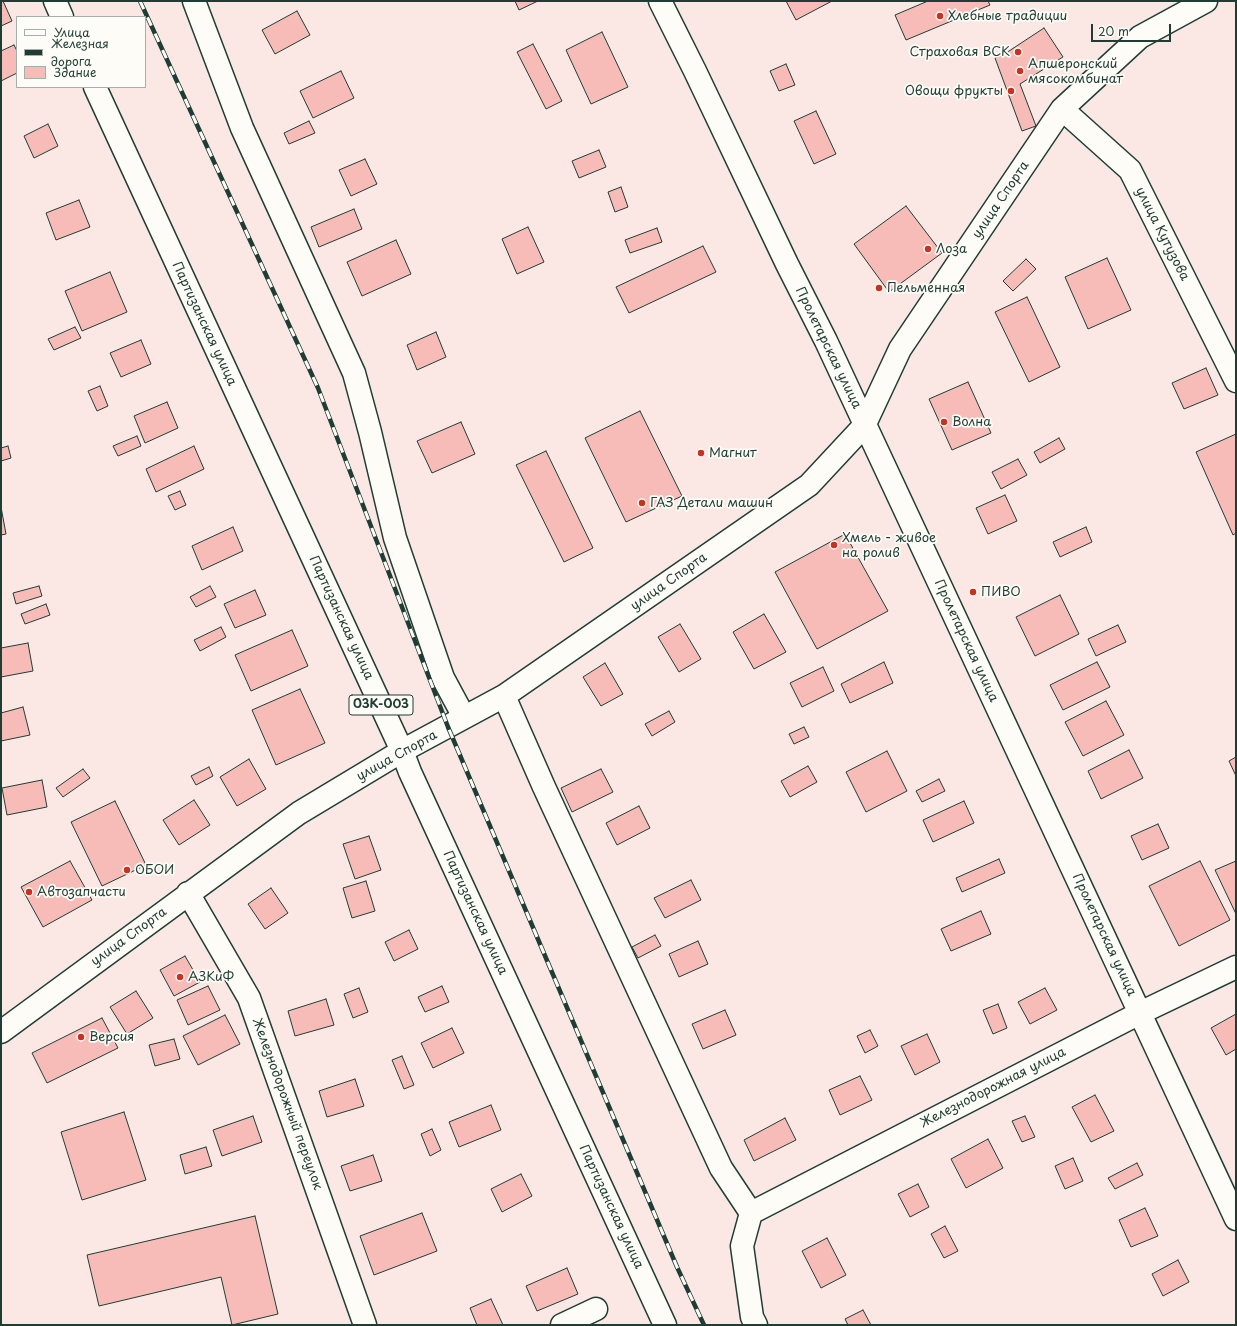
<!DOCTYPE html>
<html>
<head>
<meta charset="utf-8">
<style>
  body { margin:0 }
  #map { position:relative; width:1237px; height:1326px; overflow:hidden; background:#fbe8e4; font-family:"Playpen Sans",sans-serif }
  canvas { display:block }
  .frame { position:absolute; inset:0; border:2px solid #1f3d34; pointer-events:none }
  .legend { position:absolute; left:16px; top:16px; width:130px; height:72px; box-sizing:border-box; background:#fdfcf7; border:1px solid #a4b0a9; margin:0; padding:5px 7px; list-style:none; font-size:12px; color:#1f3d34 }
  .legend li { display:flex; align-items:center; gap:8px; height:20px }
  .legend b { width:20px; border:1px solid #a4b0a9 }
  .scale { position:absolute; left:1091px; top:24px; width:80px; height:18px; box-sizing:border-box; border:2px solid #1f3d34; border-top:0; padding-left:5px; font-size:12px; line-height:14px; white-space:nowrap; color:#1f3d34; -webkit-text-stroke:3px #fdfcf7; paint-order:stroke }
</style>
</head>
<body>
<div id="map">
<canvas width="1237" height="1326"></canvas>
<div class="frame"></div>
<ul class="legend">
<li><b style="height:5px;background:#fdfcf7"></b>Улица</li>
<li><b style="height:5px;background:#1f3d34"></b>Железная дорога</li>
<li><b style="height:11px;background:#f7bbb8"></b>Здание</li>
</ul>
<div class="scale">20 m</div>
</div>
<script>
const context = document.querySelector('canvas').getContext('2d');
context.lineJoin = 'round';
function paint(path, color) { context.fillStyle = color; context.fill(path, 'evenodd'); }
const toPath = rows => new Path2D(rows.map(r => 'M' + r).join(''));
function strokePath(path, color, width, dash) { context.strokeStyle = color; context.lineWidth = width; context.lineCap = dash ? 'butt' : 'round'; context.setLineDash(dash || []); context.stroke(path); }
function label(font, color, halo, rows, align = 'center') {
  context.font = font + ' "Playpen Sans",sans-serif'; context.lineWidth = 3.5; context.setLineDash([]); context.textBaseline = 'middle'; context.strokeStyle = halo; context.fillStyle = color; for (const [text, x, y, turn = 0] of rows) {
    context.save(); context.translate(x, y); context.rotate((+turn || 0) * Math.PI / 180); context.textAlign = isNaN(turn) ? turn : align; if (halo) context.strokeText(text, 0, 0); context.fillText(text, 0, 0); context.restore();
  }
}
const building = toPath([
  [1,1,3,1,12,21,1,26,1,1],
  [515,1,538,1,519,10,515,1],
  [786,1,832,1,796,20,786,1],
  [928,1,988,1,990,5,906,40,895,15,928,1],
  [297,11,310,35,275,54,262,30,297,11],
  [1044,28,1063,57,1020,84,1036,126,1022,131,995,58,1003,55,1044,28],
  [602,32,628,87,591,104,566,50,602,32],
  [533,44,562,101,546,109,517,52,533,44],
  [14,45,17,51,17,73,1,81,1,51,14,45],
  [786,64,795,85,779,91,770,71,786,64],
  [341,71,354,98,313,118,300,91,341,71],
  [816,111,836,154,814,164,794,121,816,111],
  [309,121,315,133,289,144,284,133,309,121],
  [48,124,58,146,34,158,24,136,48,124],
  [599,150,606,167,579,178,572,161,599,150],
  [365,159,377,184,351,196,339,170,365,159],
  [621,187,628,207,615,212,608,192,621,187],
  [79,200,90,227,56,240,46,213,79,200],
  [906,206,942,253,889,292,854,244,906,206],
  [354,209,362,229,319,247,311,227,354,209],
  [528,227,544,262,517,274,502,239,528,227],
  [657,228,662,242,630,253,625,240,657,228],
  [396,240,411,274,362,296,347,262,396,240],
  [703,246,716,272,629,313,616,287,703,246],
  [1107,258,1131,310,1088,329,1065,277,1107,258],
  [1026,259,1036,269,1013,291,1003,281,1026,259],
  [110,272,127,312,82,331,65,291,110,272],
  [1027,297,1060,367,1029,382,995,312,1027,297],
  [75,327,81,338,54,350,48,339,75,327],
  [436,332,446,357,417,370,407,345,436,332],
  [141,340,151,364,121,377,110,353,141,340],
  [1206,368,1218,395,1184,409,1172,383,1206,368],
  [968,382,991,433,952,450,929,399,968,382],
  [100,386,108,406,97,411,88,391,100,386],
  [167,402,178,428,145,443,134,416,167,402],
  [640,411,682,496,626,522,585,438,640,411],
  [461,422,475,454,432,473,417,441,461,422],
  [1236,434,1236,533,1233,535,1196,452,1236,434],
  [137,436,141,446,118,456,113,446,137,436],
  [1059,438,1065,449,1040,463,1034,452,1059,438],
  [8,446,11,458,1,461,1,448,8,446],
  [194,446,204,469,156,492,146,469,194,446],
  [546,451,593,548,564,562,516,465,546,451],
  [1018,459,1027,475,1001,489,992,472,1018,459],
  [180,491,186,505,175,510,168,496,180,491],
  [1005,495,1017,521,988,534,976,508,1005,495],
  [1,507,6,534,1,535,1,507],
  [233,527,243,551,202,570,192,546,233,527],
  [1086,527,1092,542,1060,557,1053,542,1086,527],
  [845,534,888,611,817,649,775,572,845,534],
  [39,586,42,596,16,604,13,593,39,586],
  [210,586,216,597,196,607,190,597,210,586],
  [255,590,266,615,235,628,224,604,255,590],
  [1060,595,1079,634,1035,656,1016,617,1060,595],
  [46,604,50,615,25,624,21,614,46,604],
  [764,614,786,652,754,669,733,632,764,614],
  [680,624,701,659,679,672,658,637,680,624],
  [1118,625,1126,642,1096,656,1088,639,1118,625],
  [221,627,226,637,200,651,194,640,221,627],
  [292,630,308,666,251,691,235,655,292,630],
  [28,643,33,671,1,677,1,648,28,643],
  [884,662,893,683,850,703,841,684,884,662],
  [1097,662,1110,687,1063,710,1050,685,1097,662],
  [605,663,623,694,601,706,583,677,605,663],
  [823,667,834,691,802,707,790,683,823,667],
  [300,689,325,743,276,765,252,710,300,689],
  [1106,701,1124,735,1083,756,1065,722,1106,701],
  [23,707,30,735,1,741,1,713,23,707],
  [669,711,675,722,652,736,645,724,669,711],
  [804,727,809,737,794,744,789,734,804,727],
  [1129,750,1143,778,1101,799,1088,771,1129,750],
  [887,751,907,791,866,812,846,772,887,751],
  [1236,757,1236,776,1229,761,1236,757],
  [249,759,266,789,237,806,220,777,249,759],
  [808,766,817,782,790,797,781,781,808,766],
  [209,767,213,776,196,785,191,776,209,767],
  [83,769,90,778,63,797,56,788,83,769],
  [601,769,613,792,572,812,561,788,601,769],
  [939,779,945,791,922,802,916,791,939,779],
  [42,780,47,807,7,815,2,788,42,780],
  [194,800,210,825,179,845,163,820,194,800],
  [115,801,146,865,102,886,71,822,115,801],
  [964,801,974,823,933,842,923,820,964,801],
  [639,806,650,828,617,845,606,823,639,806],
  [1158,824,1169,848,1142,860,1131,836,1158,824],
  [369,836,381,870,355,879,343,844,369,836],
  [999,859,1005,873,962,892,956,878,999,859],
  [70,861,92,900,43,927,21,887,70,861],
  [1200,861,1230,920,1179,946,1149,886,1200,861],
  [1236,861,1236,914,1215,870,1236,861],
  [691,880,701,900,665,918,654,898,691,880],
  [366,881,375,911,352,918,343,888,366,881],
  [271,888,288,913,265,929,248,904,271,888],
  [981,911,991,934,951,951,941,929,981,911],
  [409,930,418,949,394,961,385,942,409,930],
  [655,935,661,946,638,958,632,947,655,935],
  [698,941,708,964,679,977,669,954,698,941],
  [185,956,200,982,174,996,160,970,185,956],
  [208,986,220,1010,188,1025,177,1000,208,986],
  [442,986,449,1002,425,1012,418,997,442,986],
  [359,988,368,1012,353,1018,344,994,359,988],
  [1045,988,1057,1010,1030,1024,1018,1002,1045,988],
  [136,991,153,1018,127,1034,110,1007,136,991],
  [326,999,334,1025,295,1036,288,1011,326,999],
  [998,1004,1007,1028,993,1034,983,1010,998,1004],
  [725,1010,736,1035,703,1049,692,1024,725,1010],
  [1236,1014,1236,1049,1226,1055,1211,1028,1236,1014],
  [225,1015,240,1044,198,1065,183,1036,225,1015],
  [102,1018,118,1048,47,1083,32,1053,102,1018],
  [452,1028,464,1053,433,1068,421,1043,452,1028],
  [870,1030,878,1046,865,1053,857,1036,870,1030],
  [927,1034,940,1062,915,1075,901,1046,927,1034],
  [174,1039,180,1059,155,1066,149,1045,174,1039],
  [402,1056,414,1085,404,1089,392,1060,402,1056],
  [860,1076,872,1100,840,1115,829,1090,860,1076],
  [355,1079,364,1106,327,1117,319,1091,355,1079],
  [1095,1095,1114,1131,1091,1142,1072,1107,1095,1095],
  [491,1105,501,1130,459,1147,449,1122,491,1105],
  [124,1112,146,1180,82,1200,61,1132,124,1112],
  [253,1116,262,1142,222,1156,213,1130,253,1116],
  [1025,1116,1035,1137,1022,1142,1012,1121,1025,1116],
  [785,1118,796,1140,754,1161,744,1140,785,1118],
  [432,1129,441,1150,430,1156,421,1134,432,1129],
  [988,1139,1003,1168,966,1188,951,1159,988,1139],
  [206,1147,212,1166,185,1174,180,1155,206,1147],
  [373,1155,382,1181,350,1191,341,1166,373,1155],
  [1073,1158,1083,1181,1065,1189,1055,1166,1073,1158],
  [1137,1163,1143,1175,1115,1189,1108,1178,1137,1163],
  [521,1174,532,1196,502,1212,491,1189,521,1174],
  [918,1184,929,1207,910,1217,898,1194,918,1184],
  [1145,1208,1158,1236,1131,1247,1119,1220,1145,1208],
  [422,1213,437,1251,374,1275,360,1236,422,1213],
  [255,1216,278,1314,232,1325,221,1277,99,1306,87,1255,255,1216],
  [945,1226,958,1251,944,1258,931,1234,945,1226],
  [827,1238,846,1275,821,1288,802,1251,827,1238],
  [1178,1260,1189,1282,1163,1296,1152,1274,1178,1260],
  [567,1268,578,1294,537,1311,526,1286,567,1268],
  [491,1299,503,1325,477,1325,470,1308,491,1299],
  [863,1310,871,1325,848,1325,845,1319,863,1310]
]);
paint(building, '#f7bbb8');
strokePath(building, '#1f3d34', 1);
const minor = toPath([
  [194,1,242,128,354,373,370,432,395,538,443,678,464,717],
  [660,1,695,71,787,264,826,341,1236,1219],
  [1062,109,1130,170,1236,381],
  [504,696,544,787,721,1168,751,1213,742,1246,752,1317,756,1325],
  [188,893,249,998,365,1325],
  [1,1032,299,813,402,751,504,696,809,485,864,426,900,349,1062,109,1140,37,1206,1],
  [751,1213,1140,1013,1236,967],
  [562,1325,596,1309]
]);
const major = toPath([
  [55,1,62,17],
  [95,87,402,751,410,772,665,1325]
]);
strokePath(minor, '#1f3d34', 25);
strokePath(major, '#1f3d34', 25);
strokePath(minor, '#fdfcf7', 22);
strokePath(major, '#fdfcf7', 22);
const rail = toPath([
  [140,1,318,388,448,727,677,1267,704,1325]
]);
strokePath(rail, '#1f3d34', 4.5);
strokePath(rail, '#fdfcf7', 3, [9]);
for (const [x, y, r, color] of [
  [940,16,4,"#c8321e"],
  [1018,52,4,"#c8321e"],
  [1020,71,4,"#c8321e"],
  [1011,91,4,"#c8321e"],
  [928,249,4,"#c8321e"],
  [879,288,4,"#c8321e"],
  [944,422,4,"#c8321e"],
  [701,453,4,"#c8321e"],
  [642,503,4,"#c8321e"],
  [834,545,4,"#c8321e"],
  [973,592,4,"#c8321e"],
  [127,870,4,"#c8321e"],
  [29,892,4,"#c8321e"],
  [180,977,4,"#c8321e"],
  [81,1037,4,"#c8321e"]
]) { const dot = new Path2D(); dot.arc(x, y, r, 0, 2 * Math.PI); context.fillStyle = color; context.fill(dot); strokePath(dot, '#fdfcf7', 1.5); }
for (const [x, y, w] of [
  [381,705,64]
]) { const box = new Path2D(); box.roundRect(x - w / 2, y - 10, w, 20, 3); context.fillStyle = '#fdfcf7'; context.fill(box); strokePath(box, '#1f3d34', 1); }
label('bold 12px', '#1f3d34', null, [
  ["03К-003",381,705]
]);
label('13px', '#1f3d34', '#fdfcf7', [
  ["Хлебные традиции",948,16],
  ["Страховая ВСК",1010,52,"right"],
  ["Апшеронский",1028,64],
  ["мясокомбинат",1028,79],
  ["Овощи фрукты",1003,91,"right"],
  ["Лоза",936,249],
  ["Пельменная",887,288],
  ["Волна",952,422],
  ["Магнит",709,453],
  ["ГАЗ Детали машин",650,503],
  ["Хмель - живое",842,538],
  ["на ролив",842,553],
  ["ПИВО",981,592],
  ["ОБОИ",135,870],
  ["Автозапчасти",37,892],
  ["АЗКиФ",188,977],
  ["Версия",89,1037]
], 'left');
label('13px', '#1f3d34', '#fdfcf7', [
  ["улица Спорта",1001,200,-56],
  ["улица Кутузова",1162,234,63],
  ["Партизанская улица",204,324,65],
  ["Пролетарская улица",828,348,64],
  ["улица Спорта",669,582,-35],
  ["Партизанская улица",341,618,65],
  ["Пролетарская улица",966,641,65],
  ["улица Спорта",397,756,-29],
  ["Партизанская улица",475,913,65],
  ["Пролетарская улица",1104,935,65],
  ["улица Спорта",129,937,-36],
  ["Железнодорожная улица",993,1088,-27],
  ["Железнодорожный переулок",287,1104,70],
  ["Партизанская улица",611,1207,65]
]);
</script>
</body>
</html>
